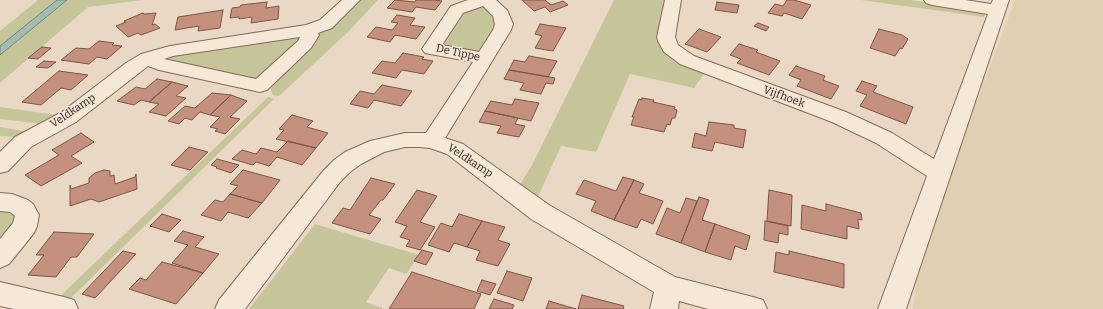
<!DOCTYPE html>
<html>
<head>
<meta charset="utf-8">
<style>
  body { margin:0 }
  canvas { display:block; background:#e9d9c4 }
</style>
</head>
<body>
<canvas width="1103" height="309"></canvas>
<script>
const context = document.querySelector('canvas').getContext('2d');
context.lineJoin = 'round';
function paint(path, color) { context.fillStyle = color; context.fill(path, 'evenodd'); }
const toPath = rows => new Path2D(rows.map(r => 'M' + r).join(''));
function strokePath(path, color, width, dash) { context.strokeStyle = color; context.lineWidth = width; context.lineCap = dash ? 'butt' : 'round'; context.setLineDash(dash || []); context.stroke(path); }
function label(font, color, halo, rows, align = 'center') {
  context.font = font + ' Bitter,serif'; context.lineWidth = 3; context.setLineDash([]); context.textBaseline = 'middle'; context.strokeStyle = halo; context.fillStyle = color; for (const [text, x, y, turn = 0] of rows) {
    context.save(); context.translate(x, y); context.rotate((+turn || 0) * Math.PI / 180); context.textAlign = isNaN(turn) ? turn : align; if (halo) context.strokeText(text, 0, 0); context.fillText(text, 0, 0); context.restore();
  }
}
paint(toPath([
  [1015,0,1103,0,1103,309,913,309,916,284,957,154]
]), '#ded1b2');
paint(toPath([
  [38,0,57,0,0,46,0,31],
  [67,0,143,0,88,7,0,83,0,55],
  [357,0,378,0,348,32,279,96,273,95,269,86,317,33],
  [614,0,664,0,659,37,704,74,694,88,630,74,596,152,561,146,537,199,519,186,532,165],
  [861,0,911,0,970,9,985,13,984,17],
  [479,6,492,10,497,22,483,49,473,52,446,46,443,42,462,12],
  [297,35,303,37,258,80,168,61,172,55],
  [268,97,274,99,70,299,59,297],
  [0,107,58,115,45,124,0,119],
  [0,127,23,131,24,133,15,137,0,136],
  [0,208,8,209,18,217,0,248],
  [315,224,419,255,406,274,389,268,366,302,382,308,382,309,249,309]
]), '#c6c599');
const water = toPath([
  [57,0,67,0,0,55,0,46,57,0]
]);
paint(water, '#a5bcb3');
strokePath(water, '#6d897f', 1);
const building = toPath([
  [395,0,415,2,416,0,434,0,442,1,435,10,416,7,412,12,387,8,395,0],
  [522,0,545,0,551,5,563,1,568,5,550,12,545,7,534,11,522,0],
  [787,0,794,0,811,5,802,19,784,13,782,16,768,13,775,4,783,6,787,0],
  [267,2,266,8,279,6,278,19,251,23,252,17,239,19,239,17,230,18,232,8,240,7,241,5,267,2],
  [717,2,739,5,737,13,715,10,717,2],
  [223,10,220,28,198,31,199,26,175,30,178,17,223,10],
  [143,13,144,14,156,13,152,25,155,24,160,28,141,35,138,33,128,37,116,26,126,22,124,21,143,13],
  [397,15,415,18,410,25,425,27,416,39,395,35,390,42,367,37,376,27,392,30,398,23,391,22,397,15],
  [758,23,769,27,766,31,754,26,758,23],
  [540,24,566,28,553,51,535,48,542,36,535,34,540,24],
  [699,29,721,37,707,52,685,44,699,29],
  [879,29,902,35,908,39,902,49,900,48,895,56,870,48,879,29],
  [99,41,114,43,112,45,122,46,107,59,97,57,89,64,61,60,76,48,89,49,99,41],
  [739,44,758,50,756,52,780,61,769,75,737,63,741,59,730,55,739,44],
  [42,47,51,48,38,59,28,58,42,47],
  [403,53,424,57,422,59,433,61,424,74,402,70,396,78,372,73,382,61,395,63,403,53],
  [529,56,557,61,548,77,509,70,514,60,525,62,529,56],
  [44,61,56,62,48,68,36,67,44,61],
  [796,66,825,76,823,80,839,86,831,99,797,86,801,80,789,75,796,66],
  [509,70,545,76,555,78,553,84,546,83,541,94,520,90,524,83,504,79,509,70],
  [59,71,88,75,71,90,61,88,41,105,22,102,59,71],
  [157,79,172,82,149,102,141,100,134,105,117,101,136,87,145,89,157,79],
  [862,81,877,86,873,92,913,107,906,124,860,106,867,95,856,91,862,81],
  [172,82,188,86,176,96,186,98,166,116,149,112,159,104,149,102,172,82],
  [382,85,412,91,401,106,374,100,368,108,350,104,360,91,374,94,382,85],
  [212,93,231,95,210,115,200,112,192,120,185,118,179,124,168,121,185,106,195,108,212,93],
  [231,95,247,101,230,117,240,119,225,134,215,131,218,129,210,127,220,117,210,115,231,95],
  [642,98,654,100,653,102,675,107,674,109,677,110,675,118,672,118,670,125,667,124,664,132,631,125,634,117,632,117,639,99,642,100,642,98],
  [515,99,539,103,531,121,485,111,491,101,512,105,515,99],
  [485,111,518,118,515,124,525,126,519,137,497,133,501,126,479,122,485,111],
  [292,115,313,121,307,127,328,133,316,148,276,139,284,130,279,129,292,115],
  [709,122,734,125,734,128,746,130,743,148,715,142,712,151,692,147,695,133,706,136,709,122],
  [81,133,94,142,71,156,82,163,41,186,25,175,59,155,52,150,81,133],
  [288,141,316,148,302,165,277,157,269,166,256,162,253,165,232,159,242,150,256,154,261,148,277,152,288,141],
  [189,147,208,152,190,170,171,165,189,147],
  [217,159,239,165,231,173,216,168,217,167,211,165,217,159],
  [104,170,110,171,110,176,114,175,115,184,135,177,136,174,137,189,99,202,91,199,70,206,70,185,71,189,89,183,89,178,95,173,104,170],
  [243,170,280,180,262,203,230,194,238,186,230,184,243,170],
  [623,177,634,180,614,220,591,211,596,201,576,194,584,180,616,191,623,177],
  [371,178,395,184,383,200,381,200,369,215,381,219,370,234,332,223,343,208,350,210,371,178],
  [634,180,644,184,639,193,663,201,653,224,641,219,637,228,614,220,634,180],
  [417,190,437,196,420,222,435,227,420,250,406,246,410,240,400,237,407,226,395,222,417,190],
  [769,190,792,195,791,226,767,221,769,190],
  [230,194,262,203,248,218,228,212,221,221,201,215,215,200,223,202,230,194],
  [699,197,709,200,702,220,715,224,705,252,681,243,699,197],
  [686,198,697,201,681,243,656,234,667,208,680,213,686,198],
  [826,204,861,213,862,220,858,219,859,229,847,226,847,239,801,229,802,205,826,211,826,204],
  [162,214,181,220,169,232,150,226,162,214],
  [459,214,482,221,467,247,454,243,449,252,428,245,441,223,452,227,459,214],
  [482,221,505,227,498,240,510,244,498,266,476,260,480,251,467,247,482,221],
  [765,221,788,226,788,235,779,233,778,243,764,240,765,221],
  [715,224,750,236,746,250,735,246,731,260,705,252,715,224],
  [183,231,204,237,195,247,219,254,203,273,172,263,188,245,174,241,183,231],
  [54,232,94,234,77,257,71,257,56,277,28,275,44,255,36,255,54,232],
  [422,250,433,253,426,265,414,261,422,250],
  [123,251,136,254,95,298,82,294,123,251],
  [789,251,844,264,844,288,774,272,776,252,789,255,789,251],
  [162,262,203,273,176,304,129,289,140,278,146,280,162,262],
  [507,271,532,278,523,301,497,293,507,271],
  [412,272,481,294,474,309,389,309,412,272],
  [482,280,496,284,490,295,477,291,482,280],
  [582,295,624,306,623,309,578,309,582,295],
  [494,299,514,305,512,309,489,309,494,299],
  [549,301,576,309,546,309,549,301]
]);
paint(building, '#c3917e');
strokePath(building, '#7e5445', 1);
const minor = toPath([
  [342,0,360,0,332,28,318,33,319,35,311,48,267,90,260,92,159,70,148,66,76,122,31,147,8,171,0,173,0,152,15,137,62,112,126,63,141,54,170,46,306,25,320,20,342,0],
  [300,37,298,41,256,79,164,59,173,56,300,37],
  [468,0,496,0,507,10,513,24,511,30,445,138,463,144,549,205,675,277,753,297,763,300,767,309,708,309,679,301,678,309,650,309,654,292,531,219,447,154,430,148,419,147,405,147,384,152,361,164,350,172,340,182,245,309,215,309,219,300,324,170,334,160,345,152,370,141,405,133,426,133,473,62,425,53,422,49,451,6,468,0],
  [483,6,493,16,495,24,493,30,479,52,442,45,463,13,483,6],
  [665,0,681,0,675,37,678,45,694,56,846,112,892,133,934,159,988,14,932,5,926,3,924,0,965,0,991,4,993,0,1009,0,906,309,878,309,927,176,876,143,832,122,680,64,664,52,658,41,657,37,665,0],
  [0,193,12,194,28,200,33,204,39,215,37,226,34,233,9,264,0,268,0,239,13,223,15,216,10,212,0,211,0,193],
  [0,282,64,297,74,300,78,309,14,309,0,306,0,282]
]);
strokePath(minor, '#816b5c', 2);
paint(minor, '#f5e8d6');
label('11px', '#33261f', '#f1e4d3', [
  ["De Tippe",458,53,12],
  ["Vijfhoek",784,97,20],
  ["Veldkamp",73,111,-34],
  ["Veldkamp",470,161,33]
]);
</script>
</body>
</html>
